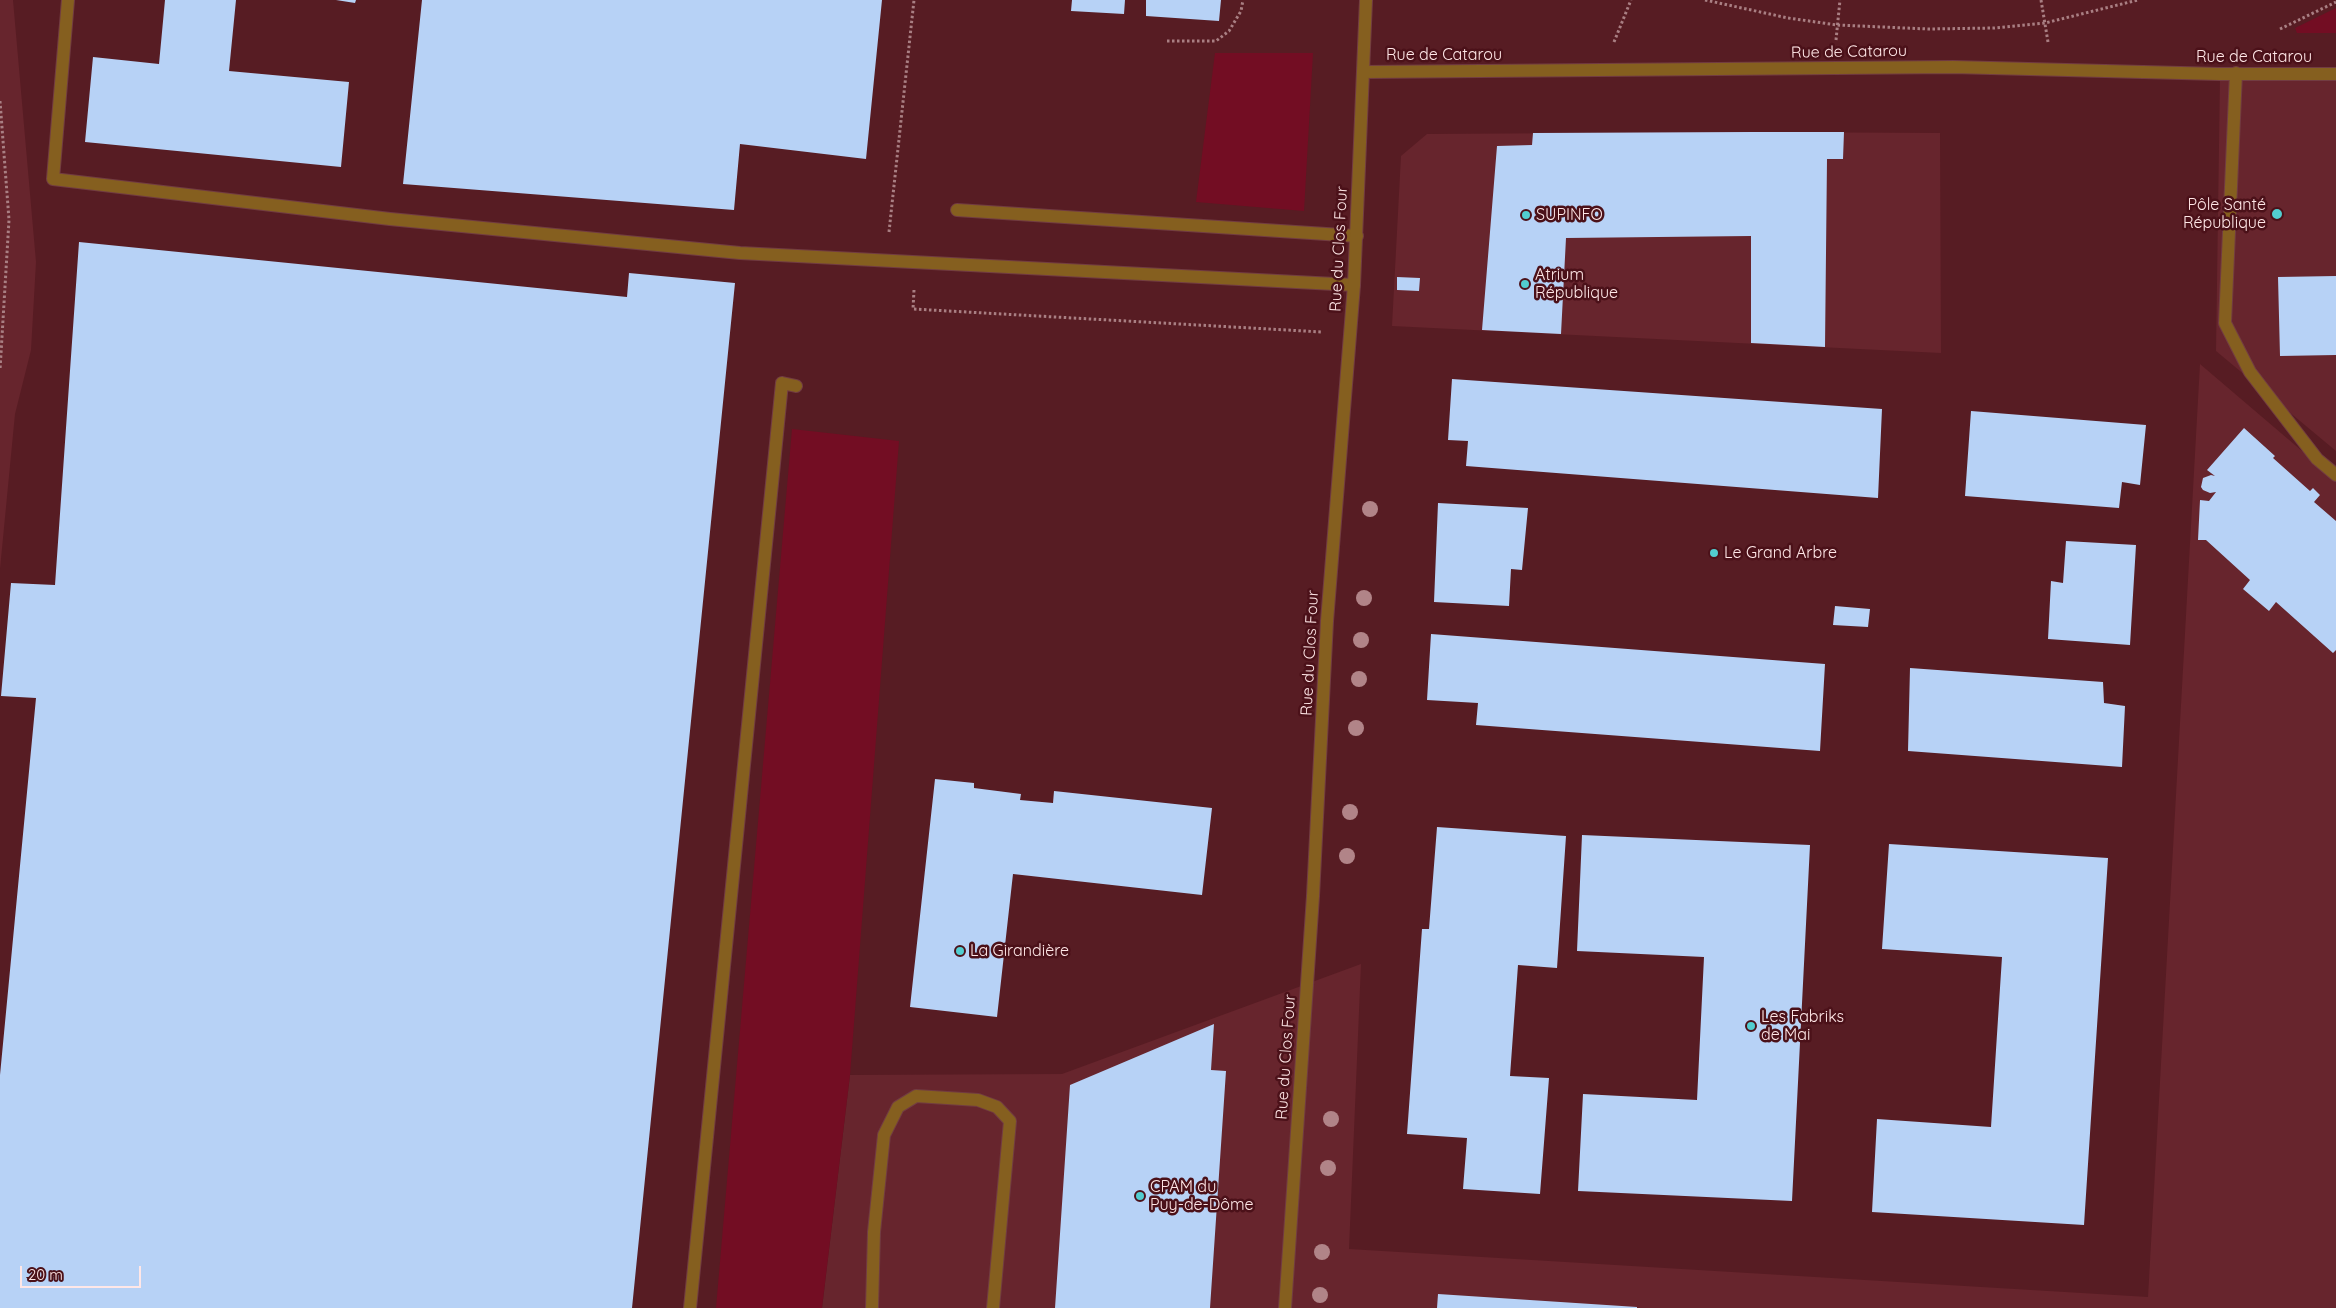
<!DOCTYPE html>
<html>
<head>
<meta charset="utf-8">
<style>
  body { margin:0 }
  #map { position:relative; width:2336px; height:1308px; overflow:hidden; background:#571c23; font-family:Quicksand,sans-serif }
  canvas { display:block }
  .scale { position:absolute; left:20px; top:1266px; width:121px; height:22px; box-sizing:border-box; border:2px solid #ffe7e7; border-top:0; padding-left:6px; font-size:15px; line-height:18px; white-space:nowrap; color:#ffe7e7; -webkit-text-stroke:4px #4b1119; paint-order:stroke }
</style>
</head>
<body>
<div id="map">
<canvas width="2336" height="1308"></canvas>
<div class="scale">20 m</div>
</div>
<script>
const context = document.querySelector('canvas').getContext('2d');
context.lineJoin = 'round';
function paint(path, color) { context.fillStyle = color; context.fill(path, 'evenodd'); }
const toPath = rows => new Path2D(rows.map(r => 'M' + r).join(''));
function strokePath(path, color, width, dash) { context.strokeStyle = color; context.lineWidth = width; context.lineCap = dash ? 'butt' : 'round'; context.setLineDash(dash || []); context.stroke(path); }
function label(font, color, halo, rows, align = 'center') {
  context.font = font + ' Quicksand,sans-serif'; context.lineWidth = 5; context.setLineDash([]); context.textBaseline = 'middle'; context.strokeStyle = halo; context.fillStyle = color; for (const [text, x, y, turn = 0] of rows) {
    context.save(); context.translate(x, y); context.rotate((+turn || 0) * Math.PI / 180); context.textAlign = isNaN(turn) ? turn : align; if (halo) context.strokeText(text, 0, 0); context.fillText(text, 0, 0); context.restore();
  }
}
paint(toPath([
  [0,0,13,0,36,262,31,350,15,414,0,569],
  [2220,76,2336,77,2336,451,2216,351],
  [1751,132,1940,133,1941,353,1392,326,1401,156,1427,134],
  [2200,364,2336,480,2336,1308,822,1308,850,1075,1062,1074,1361,964,1349,1249,2148,1297]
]), '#67252d');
paint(toPath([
  [2336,8,2336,33,2297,33,2295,28],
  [1215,53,1313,53,1304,211,1196,202],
  [792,429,899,441,850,1075,822,1308,716,1308]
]), '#730d23');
paint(toPath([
  [165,0,236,0,229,71,349,82,341,167,85,142,93,57,159,64],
  [336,0,356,0,355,3],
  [422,0,882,0,866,159,740,144,734,210,403,184],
  [1072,0,1125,0,1124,14,1071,11],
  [1146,0,1221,0,1219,21,1146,16],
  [1751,132,1844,132,1843,159,1827,159,1825,347,1751,343,1751,236,1566,238,1561,334,1482,330,1497,146,1532,145,1533,133],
  [79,242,627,297,629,273,735,283,632,1308,0,1308,0,1075,36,698,1,696,11,583,55,585],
  [2336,276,2336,355,2280,356,2278,277],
  [1397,277,1420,278,1419,291,1397,290],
  [1452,379,1882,409,1878,498,1466,466,1468,441,1448,440],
  [1971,411,2146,425,2140,485,2122,482,2119,508,1965,496],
  [2244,428,2275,456,2273,458,2310,491,2313,488,2320,495,2314,502,2336,521,2336,650,2333,653,2276,602,2269,611,2243,589,2250,580,2206,540,2198,540,2200,500,2209,501,2216,492,2210,493,2203,490,2201,487,2203,478,2211,475,2215,476,2207,470],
  [1438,503,1528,508,1522,570,1511,569,1509,606,1434,602],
  [2066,541,2136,545,2130,645,2048,639,2051,581,2063,583],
  [1835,606,1870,609,1868,627,1833,625],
  [1431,634,1825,664,1820,751,1476,725,1478,703,1427,700],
  [1910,668,2103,682,2104,703,2125,706,2122,767,1908,751],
  [935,779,974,783,974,788,1021,794,1020,800,1053,803,1054,791,1212,808,1202,895,1013,874,997,1017,910,1007],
  [1437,827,1566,836,1557,968,1518,965,1510,1076,1549,1078,1540,1194,1463,1189,1467,1138,1407,1134,1422,929,1429,929],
  [1582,835,1810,845,1792,1201,1578,1191,1583,1094,1697,1100,1704,957,1577,951],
  [1889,844,2108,858,2084,1225,1872,1212,1877,1119,1991,1127,2002,957,1882,949],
  [1214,1024,1211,1070,1226,1071,1210,1308,1055,1308,1070,1085],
  [1438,1294,1637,1307,1637,1308,1437,1308]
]), '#b7d2f6');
const lane = toPath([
  [68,0,53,179,390,219,740,253,1354,285],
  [2236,73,2225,323,2250,372,2317,459,2336,475],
  [957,210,1357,236],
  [690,1308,782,383,796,386],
  [872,1308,874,1232,884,1135,898,1107,916,1096,978,1100,997,1107,1010,1121,993,1308]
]);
const street = toPath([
  [1363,72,1953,67,2219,74,2336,74],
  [1285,1308,1313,896,1327,621,1354,285,1366,0]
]);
strokePath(lane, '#723c42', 14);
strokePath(street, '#723c42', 14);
strokePath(toPath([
  [1705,0,1788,18,1837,25,1928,29,1994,28,2045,23,2138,0],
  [2041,0,2048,42],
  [2280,29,2336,2],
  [1836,40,1840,0],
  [1167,41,1216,41,1229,31,1241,11,1243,0],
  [1614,42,1631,0],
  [0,101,9,220,0,370],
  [889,232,914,0],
  [914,290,913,309,1322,332]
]), '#a97f83', 3, [2.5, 2.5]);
strokePath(lane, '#855f1f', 12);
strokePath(street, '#855f1f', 12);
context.fillStyle = '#b18488';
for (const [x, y] of [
  [1370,509],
  [1364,598],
  [1361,640],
  [1359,679],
  [1356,728],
  [1350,812],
  [1347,856],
  [1331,1119],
  [1328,1168],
  [1322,1252],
  [1320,1295]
]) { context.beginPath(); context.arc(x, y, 8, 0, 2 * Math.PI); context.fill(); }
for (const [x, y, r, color] of [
  [2277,214,6,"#52cdcf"],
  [1526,215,5,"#52cdcf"],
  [1525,284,5,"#52cdcf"],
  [1714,553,5,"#52cdcf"],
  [960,951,5,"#52cdcf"],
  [1751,1026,5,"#52cdcf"],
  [1140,1196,5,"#52cdcf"]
]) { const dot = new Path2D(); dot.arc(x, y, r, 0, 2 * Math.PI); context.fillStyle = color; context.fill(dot); strokePath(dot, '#4b1119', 2); }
label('16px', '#ffe7e7', '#4b1119', [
  ["Rue de Catarou",1849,52,-1],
  ["Rue de Catarou",1444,55],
  ["Rue de Catarou",2254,57],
  ["Rue du Clos Four",1339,249,-87],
  ["Rue du Clos Four",1310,653,-87],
  ["Rue du Clos Four",1286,1057,-86]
]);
label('16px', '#ffe7e7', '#4b1119', [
  ["Pôle Santé",2266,205,"right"],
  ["République",2266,223,"right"],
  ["SUPINFO",1536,215],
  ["Atrium",1535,275],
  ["République",1535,293],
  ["Le Grand Arbre",1724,553],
  ["La Girandière",970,951],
  ["Les Fabriks",1761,1017],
  ["de Mai",1761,1035],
  ["CPAM du",1150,1187],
  ["Puy-de-Dôme",1150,1205]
], 'left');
</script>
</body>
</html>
